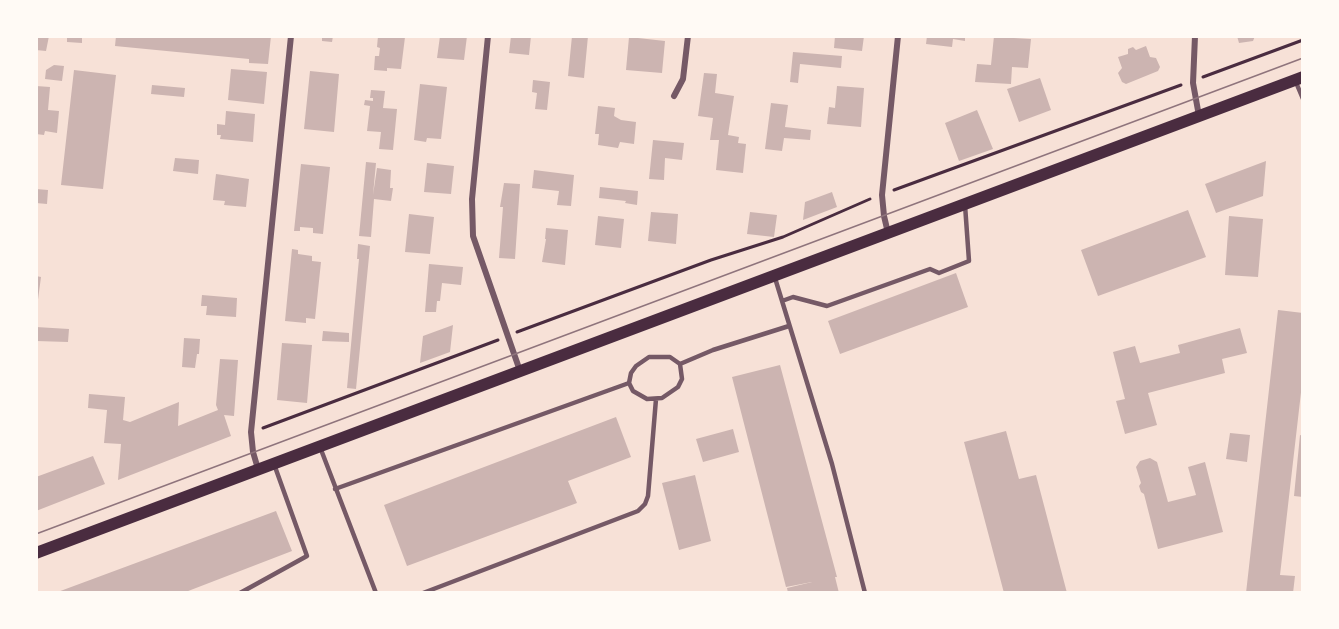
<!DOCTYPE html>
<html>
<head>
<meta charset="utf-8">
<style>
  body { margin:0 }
  #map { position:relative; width:1339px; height:629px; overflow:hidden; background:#f7e1d7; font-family:"Sofia Sans Condensed",sans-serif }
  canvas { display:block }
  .frame { position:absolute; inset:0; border:38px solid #fffaf5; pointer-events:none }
</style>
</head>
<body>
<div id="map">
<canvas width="1339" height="629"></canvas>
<div class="frame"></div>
</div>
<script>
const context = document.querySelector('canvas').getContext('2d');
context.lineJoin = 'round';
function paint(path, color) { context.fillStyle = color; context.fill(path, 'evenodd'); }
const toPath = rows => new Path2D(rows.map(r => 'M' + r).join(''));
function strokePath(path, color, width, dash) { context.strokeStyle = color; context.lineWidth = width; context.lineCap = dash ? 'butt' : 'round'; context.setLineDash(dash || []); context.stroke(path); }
paint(toPath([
  [36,36,49,36,46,51,36,50],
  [67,36,82,36,82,43,67,42],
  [116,36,271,36,268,64,249,63,249,59,115,46],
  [322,36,333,36,332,42,322,41],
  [378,36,405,37,401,69,387,68,387,71,374,70,375,56,379,56,380,48,377,47],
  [440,36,467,36,464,60,437,58],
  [511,36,531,36,529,55,509,53],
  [572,36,588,36,584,78,568,76],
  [835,36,864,36,862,51,834,48],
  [927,36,965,36,965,41,953,39,952,47,926,44],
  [994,36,1014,36,1014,38,1031,39,1028,68,1012,67,1011,84,975,82,977,64,991,65],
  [1237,36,1255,36,1253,41,1239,43],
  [629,37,665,41,662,73,626,70],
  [1146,46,1150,57,1156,58,1160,67,1158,71,1126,84,1122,82,1118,73,1122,68,1118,57,1128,54,1128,49,1133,47,1136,50],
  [793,52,842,56,841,68,800,64,798,83,790,82],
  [54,65,64,66,62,81,45,79,46,70],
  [231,69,267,72,264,104,228,100],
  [74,70,116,75,103,189,61,185],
  [310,71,339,74,334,132,304,129],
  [704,73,717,74,715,93,734,96,728,135,739,137,738,143,746,144,743,173,716,170,719,140,710,140,713,118,698,116],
  [1040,78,1051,110,1019,122,1007,89],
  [533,80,550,82,547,110,535,109,537,93,532,92],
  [420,84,447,87,441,139,427,138,426,142,414,140],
  [152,85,185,88,184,97,151,94],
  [36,86,50,87,48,110,59,111,57,133,45,131,44,135,36,134],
  [837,86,864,88,861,127,827,124,829,107,835,108],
  [371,90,385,91,383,108,397,109,393,150,379,149,381,132,367,131,370,106,364,105,365,100,373,101,373,98,370,98],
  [771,103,788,105,785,127,811,130,810,140,784,138,782,151,765,149],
  [598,106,615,108,614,116,621,120,636,122,634,144,620,142,618,148,598,145,599,134,595,134],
  [977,110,993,149,959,161,945,123],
  [226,111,255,114,253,142,220,139,221,135,217,135,217,124,225,125],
  [653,140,684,143,682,160,665,158,664,180,649,179],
  [175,158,199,160,198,174,173,171],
  [1266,161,1263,196,1216,213,1205,184],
  [366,162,376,163,373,195,377,168,391,170,390,188,393,188,391,201,374,199,371,237,359,236],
  [427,163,454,166,451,194,424,192],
  [301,164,330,167,323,234,313,233,313,228,300,227,300,231,294,231],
  [534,170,574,175,571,206,557,205,559,191,532,188],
  [216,174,249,179,246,207,224,205,225,201,213,200],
  [504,183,520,184,515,259,499,258,503,207,500,207],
  [600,187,638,191,637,205,625,203,626,201,599,198],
  [36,189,48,190,47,204,36,203],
  [832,192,837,207,803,220,805,202],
  [1188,210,1206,257,1098,296,1081,250],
  [651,212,678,214,676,244,648,241],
  [750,212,777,215,774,237,747,234],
  [409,214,434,217,430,254,405,252],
  [598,216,624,219,621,248,595,245],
  [1229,216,1263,219,1258,277,1225,275],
  [546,228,568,230,565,265,542,262,546,239,545,239],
  [358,244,370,246,356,389,347,388,359,259,357,259],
  [292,249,298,250,298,254,312,256,312,261,321,262,315,319,306,318,306,323,285,321],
  [429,264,463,267,461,285,442,283,440,301,437,301,436,312,425,312],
  [956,273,968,307,840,354,828,321],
  [36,276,41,277,37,307,36,307],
  [202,295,237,298,236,317,206,315,207,306,201,306],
  [1278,310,1303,313,1303,375,1280,575,1295,576,1293,593,1246,593],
  [453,325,450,352,420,363,423,336],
  [36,327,69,329,68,342,36,341],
  [1240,328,1247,353,1222,359,1225,373,1148,393,1157,425,1125,434,1116,401,1125,399,1113,352,1135,346,1140,363,1180,353,1178,345],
  [323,331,349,333,349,342,322,341],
  [184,338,200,339,199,354,197,354,195,368,182,367],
  [282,343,312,345,307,403,277,400],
  [220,359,238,360,234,416,224,415,231,436,118,480,121,444,104,443,107,410,88,408,89,394,125,397,123,420,130,422,179,402,178,426,218,410,216,405],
  [780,365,837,577,835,577,839,593,788,593,787,588,812,582,786,587,732,377],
  [616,417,631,457,568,481,577,503,407,566,384,505],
  [733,429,739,452,703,462,696,439],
  [1006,431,1019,479,1036,475,1067,593,1004,593,964,442],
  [1230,433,1250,435,1247,462,1226,459],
  [1300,435,1303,436,1303,497,1294,496],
  [93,456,105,484,36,511,36,477],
  [1150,458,1157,462,1168,502,1196,495,1188,467,1205,462,1223,532,1158,549,1144,494,1141,492,1139,486,1141,483,1136,467,1140,461],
  [695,475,711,541,679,550,662,483],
  [276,511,292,551,183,593,55,593]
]), '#ccb4b1');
strokePath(toPath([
  [1203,77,1303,40],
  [894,190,1181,85],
  [517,332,711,260,783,237,870,199],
  [263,428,498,340]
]), '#4a2c40', 3);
strokePath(toPath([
  [1295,80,1303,99],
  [775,278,832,464,865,593],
  [782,301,793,297,827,306,930,269,939,273,969,261,965,205],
  [680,364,670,357,649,357,636,366,631,373,629,383,633,391,647,399,662,398,678,387,682,379,680,364,713,350,789,326],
  [320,447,376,593],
  [335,489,629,383],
  [240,593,307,556,274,464],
  [423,593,638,511,645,504,648,496,656,399]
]), '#755966', 4.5);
strokePath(toPath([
  [488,36,472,199,473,236,520,371],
  [1195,36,1193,83,1199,116],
  [674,96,683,79,688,36],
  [888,233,884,216,882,195,898,36],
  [258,469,253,452,251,432,291,36]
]), '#755966', 6);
strokePath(toPath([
  [36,553,1303,77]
]), '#4a2c40', 12);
strokePath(toPath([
  [36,534,1303,58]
]), '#8f747c', 1.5);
</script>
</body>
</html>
